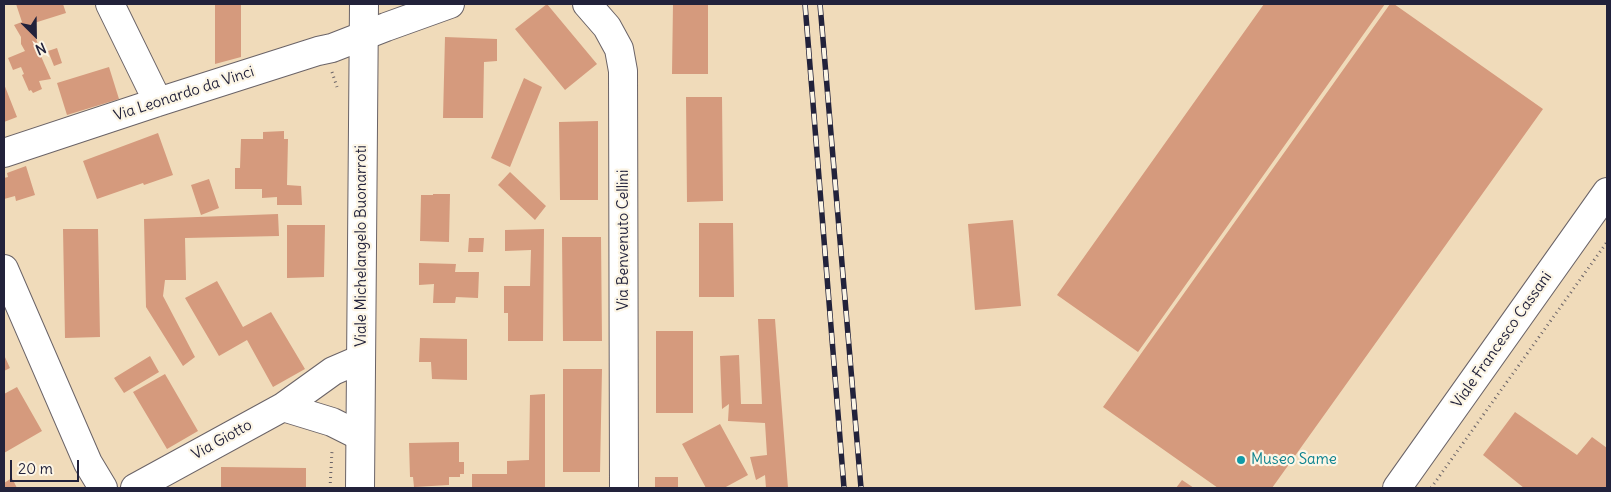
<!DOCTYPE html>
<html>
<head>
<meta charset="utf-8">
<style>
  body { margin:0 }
  #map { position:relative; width:1611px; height:492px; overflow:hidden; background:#f0dbba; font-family:Delius,sans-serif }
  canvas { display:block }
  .frame { position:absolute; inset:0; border:5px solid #22223b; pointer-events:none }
  .north { position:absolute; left:10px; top:10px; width:50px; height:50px; -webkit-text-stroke:4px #fcf5e5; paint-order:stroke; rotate:157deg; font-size:14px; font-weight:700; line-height:20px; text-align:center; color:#22223b }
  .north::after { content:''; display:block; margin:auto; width:18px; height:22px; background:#22223b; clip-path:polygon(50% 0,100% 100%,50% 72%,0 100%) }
  .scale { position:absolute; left:10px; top:460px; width:69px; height:22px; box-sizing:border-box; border:2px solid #22223b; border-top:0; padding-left:6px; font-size:15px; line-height:18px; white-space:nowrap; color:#22223b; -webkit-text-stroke:4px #fcf5e5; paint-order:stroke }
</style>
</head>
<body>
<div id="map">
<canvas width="1611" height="492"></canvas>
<div class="frame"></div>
<div class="north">N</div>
<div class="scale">20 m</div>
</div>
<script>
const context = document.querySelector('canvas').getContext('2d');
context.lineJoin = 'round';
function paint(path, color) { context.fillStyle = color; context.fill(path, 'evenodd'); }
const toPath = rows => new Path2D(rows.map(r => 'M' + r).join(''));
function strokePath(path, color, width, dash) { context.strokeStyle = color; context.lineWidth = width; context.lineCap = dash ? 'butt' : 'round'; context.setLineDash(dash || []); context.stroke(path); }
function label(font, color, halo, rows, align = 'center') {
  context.font = font + ' Delius,sans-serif'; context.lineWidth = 4.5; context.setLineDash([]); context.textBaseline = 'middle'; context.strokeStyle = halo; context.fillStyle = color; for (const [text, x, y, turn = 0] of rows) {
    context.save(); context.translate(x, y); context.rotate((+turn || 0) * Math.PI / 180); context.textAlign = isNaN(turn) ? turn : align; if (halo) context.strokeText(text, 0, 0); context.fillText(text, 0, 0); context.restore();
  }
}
paint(toPath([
  [16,4,63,4,66,13,31,24,41,53,40,54,51,79,39,81,42,89,33,93,31,90,29,91,22,75,24,74,21,67,13,70,8,58,25,51,21,44,21,37,14,25,22,22],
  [215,4,241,4,241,57,215,64],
  [547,4,597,64,565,90,515,29],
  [673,4,708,4,708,74,672,74],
  [1264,4,1385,4,1138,352,1057,295],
  [1390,4,1394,4,1543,109,1272,488,1218,488,1103,407],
  [445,37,497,39,497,61,484,62,483,118,443,118],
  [57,48,62,63,54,66,48,51],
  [109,67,119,99,67,115,57,83],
  [524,78,542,87,510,167,491,158],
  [4,84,17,117,4,122],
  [686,97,722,97,723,201,687,202],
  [598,121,598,200,560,200,559,122],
  [284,131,284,139,288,139,287,185,301,186,302,205,277,205,277,197,262,198,262,189,235,189,235,168,240,168,241,139,263,139,263,132],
  [158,133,173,175,144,185,143,183,97,199,83,161],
  [26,166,35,195,16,201,15,196,4,199,4,178,8,177,7,173],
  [510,172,546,206,535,220,498,185],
  [209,179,219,208,201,215,191,185],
  [433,194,450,194,449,242,420,241,421,195,433,195],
  [278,214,279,236,185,238,186,280,165,280,163,296,195,357,183,366,146,307,144,219],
  [1013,220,1021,306,975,310,968,224],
  [699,223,733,223,734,297,699,297],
  [287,225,325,225,324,277,287,278],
  [63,229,98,229,100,337,65,338],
  [544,229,543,341,508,341,508,313,504,313,504,286,530,286,531,250,505,251,505,230],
  [562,237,601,237,602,341,563,341],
  [469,238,484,238,483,252,468,252],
  [419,263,456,264,455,272,479,272,478,298,456,297,455,303,433,303,434,284,419,285],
  [217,281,243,327,271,312,305,369,273,387,247,340,219,356,185,298],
  [758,319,775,319,788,488,766,488,765,475,756,480,750,457,767,455,765,423,728,421,729,404,722,409,720,356,739,355,741,404,762,404],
  [656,331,693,331,693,413,656,413],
  [420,338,467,339,467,380,432,379,431,362,419,362],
  [4,355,10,368,4,371],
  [150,356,159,372,124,393,114,378],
  [563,369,602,369,600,472,563,472],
  [165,374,198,431,167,449,133,392],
  [17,387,42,431,4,453,4,394],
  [545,394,545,488,472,488,472,474,507,474,507,461,529,460,530,395],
  [1515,412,1577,455,1592,437,1607,448,1607,488,1524,488,1483,455],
  [720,424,748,475,724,488,706,488,682,444],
  [459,442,459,462,464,462,464,474,460,474,460,477,449,477,449,485,414,487,413,477,410,477,409,443],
  [221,467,306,468,306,488,221,488],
  [655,477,678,477,678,488,655,488],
  [12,478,17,488,4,488,4,483],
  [1182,480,1194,488,1176,488]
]), '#d59a7d');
const street = toPath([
  [110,4,158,102],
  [587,4,607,27,619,49,623,71,624,488],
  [4,153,158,102,318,51,332,48,386,27,450,4],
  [4,269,88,463,103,488],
  [283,407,332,422,360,436],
  [135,488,283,407,333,371,361,359]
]);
const secondary = toPath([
  [360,488,364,4]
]);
const primary = toPath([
  [1397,488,1607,192]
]);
strokePath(street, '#6a6367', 30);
strokePath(secondary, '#6a6367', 30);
strokePath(primary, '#6a6367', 30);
strokePath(toPath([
  [332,72,337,87],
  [330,488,332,451],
  [1431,488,1607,242]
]), '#6a6367', 3, [1, 4]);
strokePath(street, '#fff', 28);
strokePath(secondary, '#fff', 28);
strokePath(primary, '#fff', 28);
const rail = toPath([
  [805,4,844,488],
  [820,4,861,488]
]);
strokePath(rail, '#22223b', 5.5);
strokePath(rail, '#fcf5e5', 4, [11]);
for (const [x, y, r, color] of [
  [1241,460,5,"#0f9aa8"]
]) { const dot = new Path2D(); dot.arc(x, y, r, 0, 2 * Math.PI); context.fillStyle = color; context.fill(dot); strokePath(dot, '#fcf5e5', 2); }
label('15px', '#22223b', '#fcf5e5', [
  ["Via Leonardo da Vinci",184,94,-18],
  ["Via Benvenuto Cellini",624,240,-90],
  ["Viale Michelangelo Buonarroti",362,246,-90],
  ["Viale Francesco Cassani",1502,340,-55],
  ["Via Giotto",222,440,-29]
]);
label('15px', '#0d838f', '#fcf5e5', [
  ["Museo Same",1251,460]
], 'left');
</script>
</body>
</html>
